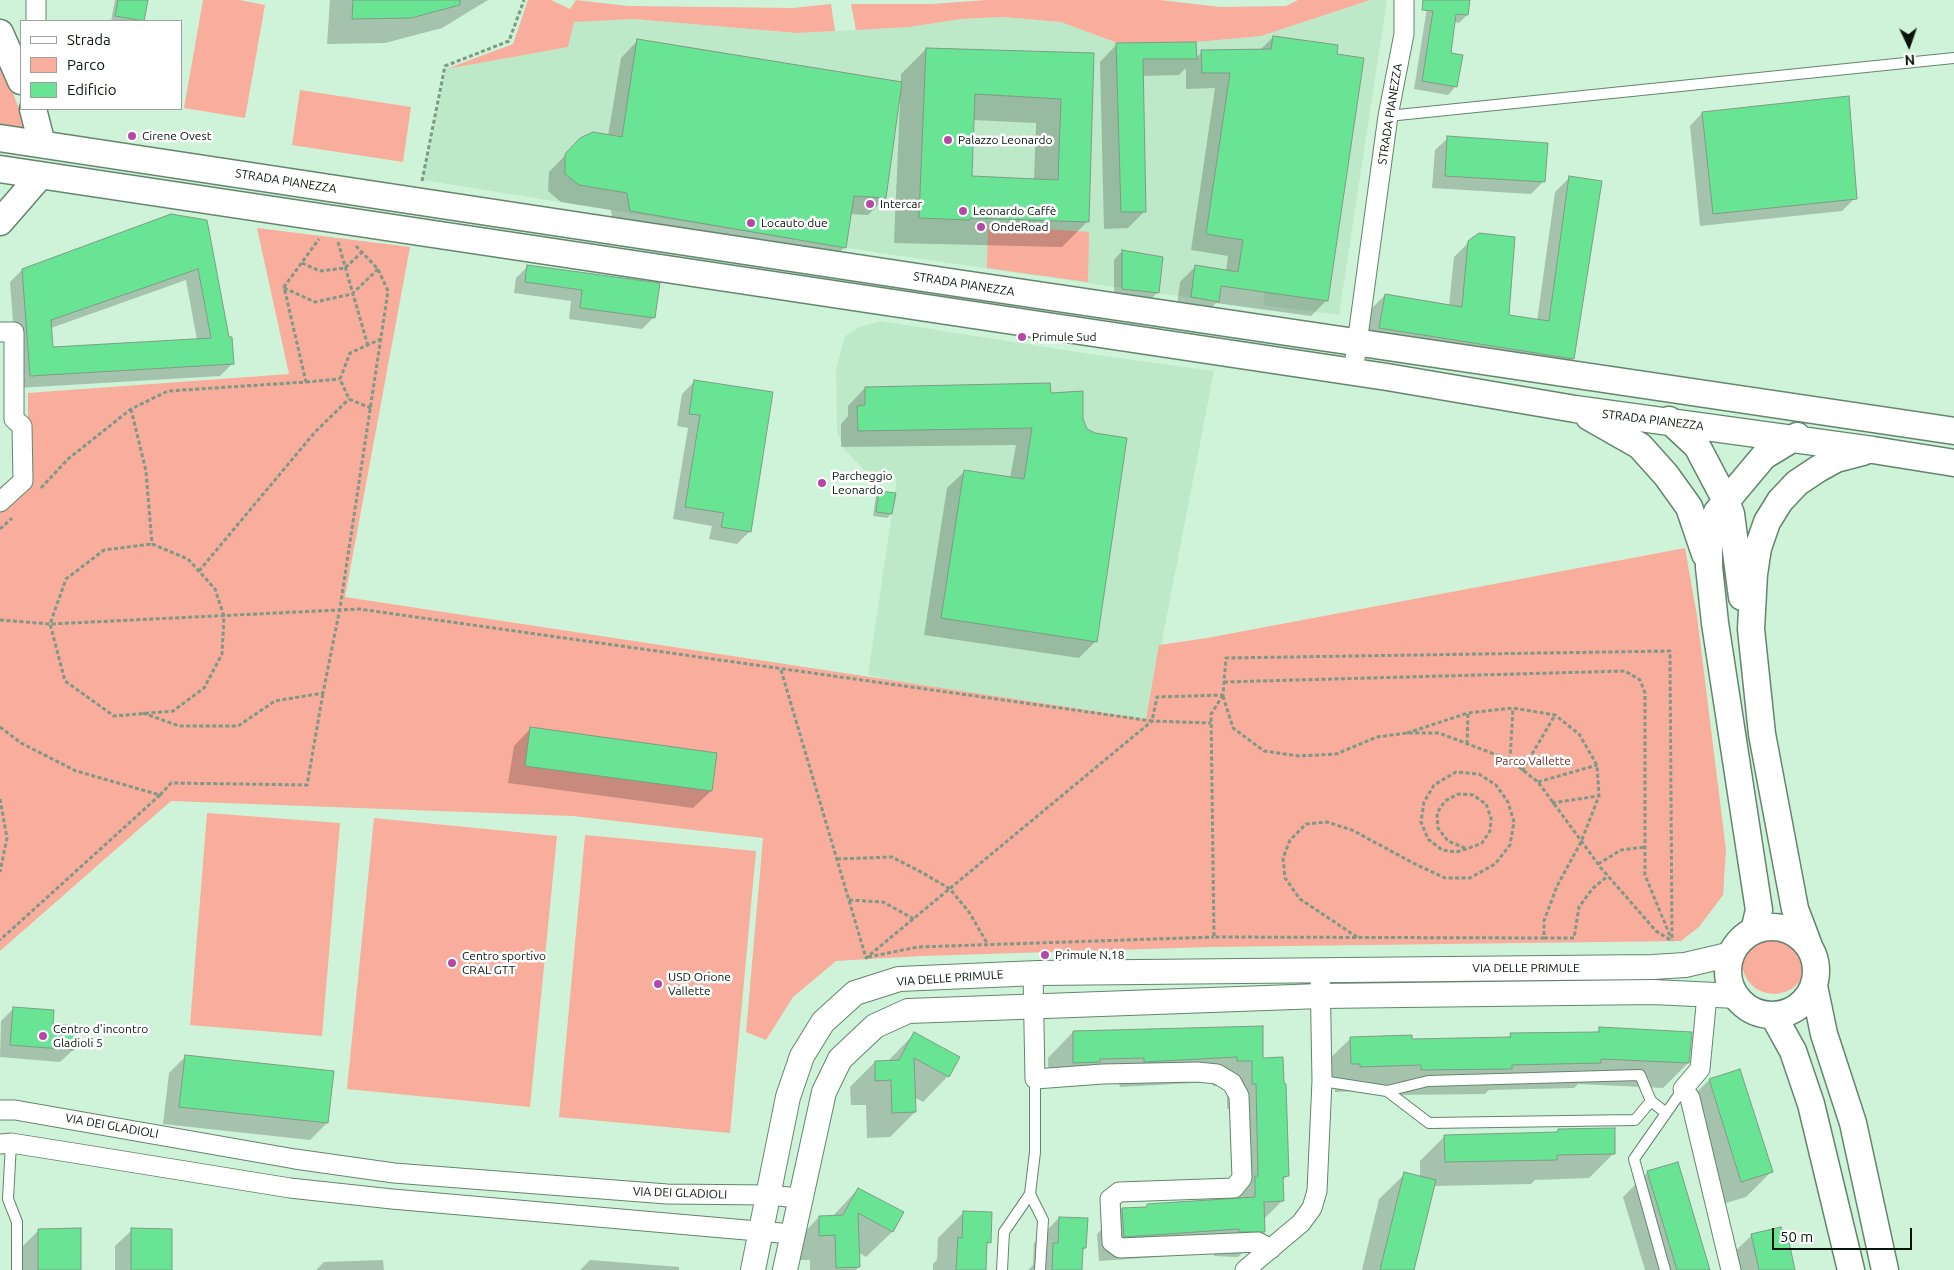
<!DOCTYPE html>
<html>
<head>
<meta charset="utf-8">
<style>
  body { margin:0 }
  #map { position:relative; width:1954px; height:1270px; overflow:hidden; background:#cff3d8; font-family:Ubuntu,sans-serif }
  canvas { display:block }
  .legend { position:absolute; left:20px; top:20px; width:162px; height:90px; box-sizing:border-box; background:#fff; border:1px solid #9ca19d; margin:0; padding:6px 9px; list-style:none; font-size:15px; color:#07140b }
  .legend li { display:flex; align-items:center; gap:10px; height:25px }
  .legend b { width:25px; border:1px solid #9ca19d }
  .north { position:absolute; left:1884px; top:20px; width:50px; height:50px; -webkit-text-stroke:4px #fff; paint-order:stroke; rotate:177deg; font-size:14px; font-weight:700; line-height:20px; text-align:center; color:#07140b }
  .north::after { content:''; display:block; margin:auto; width:18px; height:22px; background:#07140b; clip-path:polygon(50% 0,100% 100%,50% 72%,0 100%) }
  .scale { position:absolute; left:1772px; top:1228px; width:140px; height:22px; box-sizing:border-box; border:2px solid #07140b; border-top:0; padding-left:6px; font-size:15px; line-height:18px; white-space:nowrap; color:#07140b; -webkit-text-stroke:4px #fff; paint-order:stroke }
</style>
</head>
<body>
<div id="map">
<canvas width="1954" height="1270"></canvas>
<ul class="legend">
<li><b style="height:6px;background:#fff"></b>Strada</li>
<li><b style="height:14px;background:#f9ad9c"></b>Parco</li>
<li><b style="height:14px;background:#69e495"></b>Edificio</li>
</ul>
<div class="north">N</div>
<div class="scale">50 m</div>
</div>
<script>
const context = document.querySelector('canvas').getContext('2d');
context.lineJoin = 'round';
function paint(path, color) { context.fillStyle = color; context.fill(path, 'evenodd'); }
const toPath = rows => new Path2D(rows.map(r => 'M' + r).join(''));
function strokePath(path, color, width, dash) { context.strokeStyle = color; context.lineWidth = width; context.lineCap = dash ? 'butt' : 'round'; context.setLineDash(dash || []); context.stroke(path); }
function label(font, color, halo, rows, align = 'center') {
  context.font = font + ' Ubuntu,sans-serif'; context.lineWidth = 5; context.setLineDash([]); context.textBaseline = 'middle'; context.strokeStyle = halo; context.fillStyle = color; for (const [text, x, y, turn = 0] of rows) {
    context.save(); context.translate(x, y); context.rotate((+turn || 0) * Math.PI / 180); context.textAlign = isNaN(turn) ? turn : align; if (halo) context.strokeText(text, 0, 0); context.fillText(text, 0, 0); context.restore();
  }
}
paint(toPath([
  [1370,0,1387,0,1339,315,1263,305,1265,292,1221,286,1219,302,880,253,422,180,446,69,567,47,573,22,634,19,797,33,909,27,961,19,1003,17,1061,22,1116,43,1196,42,1261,36],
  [880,321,1090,354,1214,371,1147,719,892,681,868,675,897,478,864,470,844,449,837,432,836,369,845,336,860,327]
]), '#bee9c9');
paint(toPath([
  [203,0,239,0,265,5,245,118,184,108],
  [528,0,551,0,570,9,576,0,628,6,793,8,831,4,835,31,797,33,634,19,574,22,568,47,446,69,513,44],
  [987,0,1160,0,1220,7,1286,6,1298,0,1370,0,1261,36,1196,42,1117,43,1061,22,1003,17,961,19,909,27,856,30,851,4,931,4],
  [0,56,27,132,0,128],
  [300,90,411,107,403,162,292,145],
  [988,225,1089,232,1088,282,987,268],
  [257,228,410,247,345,597,1146,719,1159,645,1207,638,1685,548,1697,616,1726,850,1723,895,1699,927,1681,941,1211,947,921,956,836,961,793,997,766,1040,746,1032,763,838,573,816,171,801,0,951,0,511,28,484,28,393,289,374],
  [207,813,340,823,322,1036,190,1025],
  [374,818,557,836,530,1107,347,1089],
  [585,835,756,851,730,1133,559,1117],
  '1742 962a32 32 0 1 1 64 0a32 32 0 1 1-64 0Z'
]), '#f9ad9c');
paint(toPath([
  [115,0,146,0,143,20,111,21],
  [330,0,488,0,442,28,385,43,327,44],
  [1430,0,1467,15,1459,23,1454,22,1449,54,1456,86,1448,95,1414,89,1428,2],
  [1273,37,1327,300,1311,316,1216,303,1202,317,1176,313,1180,282,1196,266,1226,271,1228,256,1191,250,1215,88,1186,89,1186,68,1179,75,1142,76,1145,211,1128,228,1104,229,1100,62,1117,44,1196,58,1202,52,1260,50],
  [638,40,901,83,901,74,926,49,1093,54,1087,222,1062,247,894,243,900,102,898,101,885,198,868,215,850,214,845,247,828,264,613,227,611,210,561,202,548,191,549,172,581,139,608,136,621,58],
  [973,120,1036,123,1034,180,971,177],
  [1702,113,1855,198,1842,211,1700,226,1690,126],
  [1448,138,1544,181,1531,194,1432,188,1435,150],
  [1569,178,1573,358,1559,372,1366,342,1371,309,1385,295,1449,306,1454,257,1469,242,1507,316,1537,321,1555,192],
  [206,221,233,363,220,376,18,388,10,282,22,270],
  [186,280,197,340,52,349,51,328],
  [1122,251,1158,292,1150,300,1114,297,1114,260],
  [528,266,654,317,642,329,569,319,571,301,514,293,516,278],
  [695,381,750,531,737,544,709,539,712,526,673,519,688,428,677,426,682,394],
  [865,388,1050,394,1096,641,1079,658,924,635,947,488,965,471,1010,478,1016,445,841,447,841,424,848,416,848,406],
  [880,492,891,514,887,518,873,516,876,496],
  [531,728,711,791,693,808,508,783,514,746],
  [14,1008,51,1025,73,1050,60,1062,0,1057,1,1021],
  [1600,1029,1688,1063,1663,1088,1578,1084,1574,1088,1489,1090,1485,1094,1396,1095,1396,1090,1335,1092,1335,1088,1326,1088,1325,1063,1351,1038,1411,1040,1507,1039,1511,1034,1596,1033],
  [1073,1032,1262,1059,1287,1176,1282,1181,1283,1200,1263,1220,1264,1231,1238,1257,1214,1256,1214,1253,1099,1261,1097,1234,1122,1209,1234,1199,1231,1108,1227,1109,1227,1086,1213,1086,1212,1082,1120,1087,1119,1083,1076,1084,1073,1087,1049,1087,1048,1058],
  [914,1034,948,1076,923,1102,914,1097,915,1112,890,1137,867,1138,866,1105,851,1105,850,1087,875,1062,888,1061],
  [186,1056,327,1123,310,1140,163,1124,169,1073],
  [1709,1080,1771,1172,1746,1197,1716,1206,1684,1105],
  [1558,1130,1614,1153,1589,1178,1535,1180,1531,1184,1433,1186,1412,1270,1362,1270,1379,1199,1405,1174,1420,1177,1420,1161,1445,1136,1555,1134],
  [1648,1172,1709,1270,1645,1270,1623,1197],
  [858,1189,902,1213,892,1232,866,1257,858,1252,859,1267,856,1270,810,1270,810,1260,794,1260,794,1243,819,1217,832,1217],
  [964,1212,990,1242,986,1245,985,1270,933,1270,933,1264,937,1260,938,1238],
  [1059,1218,1085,1248,1082,1251,1081,1270,1028,1270,1033,1265,1034,1243],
  [39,1230,80,1270,23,1270,23,1246],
  [132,1230,171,1270,115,1270,115,1246],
  [1752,1235,1794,1270,1728,1270,1726,1260],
  [383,1260,384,1270,316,1270,324,1262],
  [590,1260,679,1267,679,1270,580,1270]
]), '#0003');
const building = toPath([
  [118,0,148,0,144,21,115,16,118,0],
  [353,0,460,0,460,5,411,18,352,19,353,0],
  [1423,0,1470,0,1468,15,1456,14,1451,53,1463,55,1457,87,1422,81,1433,11,1422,10,1423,0],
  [1273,36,1338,45,1337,54,1364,58,1328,301,1221,286,1219,302,1191,297,1195,265,1238,272,1243,240,1206,234,1230,73,1202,73,1201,50,1271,49,1273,36],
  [637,39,902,82,886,198,854,196,846,248,630,211,627,193,579,185,565,174,565,154,580,138,593,132,622,137,637,39],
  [1196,42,1197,59,1143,59,1146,212,1121,212,1116,43,1196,42],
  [926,48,1094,53,1089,222,970,218,970,220,919,218,926,48],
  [975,94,1061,99,1058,180,972,176,975,94],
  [1849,96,1857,199,1713,214,1702,112,1849,96],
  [1447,136,1548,143,1545,182,1445,176,1447,136],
  [1569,176,1602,181,1574,359,1379,328,1385,294,1462,307,1468,241,1479,233,1515,237,1509,315,1549,321,1569,176],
  [171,214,207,220,229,337,232,337,234,364,30,376,22,269,171,214],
  [198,269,211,338,53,347,51,320,198,269],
  [1122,250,1163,257,1159,293,1122,289,1122,250],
  [527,265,660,283,655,318,580,308,582,290,525,282,527,265],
  [694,380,773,392,751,532,721,527,724,513,685,507,700,415,689,414,694,380],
  [1050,383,1051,393,1083,391,1083,419,1087,429,1095,433,1127,438,1097,642,941,618,964,470,1024,479,1032,428,858,431,857,406,865,405,865,387,1050,383],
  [879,491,896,493,892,514,876,512,879,491],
  [530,727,717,753,712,791,525,766,530,727],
  [13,1007,54,1010,53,1024,76,1026,74,1050,10,1045,13,1007],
  [1263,1026,1263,1058,1283,1057,1284,1083,1286,1084,1289,1176,1283,1177,1284,1201,1264,1202,1265,1232,1239,1232,1239,1229,1124,1237,1122,1208,1147,1207,1147,1204,1255,1197,1255,1176,1258,1176,1256,1084,1252,1084,1252,1061,1237,1061,1237,1057,1144,1062,1144,1058,1100,1059,1100,1062,1073,1063,1073,1031,1263,1026],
  [1599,1027,1692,1032,1689,1063,1601,1059,1601,1063,1512,1065,1512,1069,1421,1070,1421,1065,1360,1067,1360,1064,1351,1064,1350,1037,1412,1035,1412,1039,1511,1037,1510,1033,1599,1032,1599,1027],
  [914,1032,960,1057,949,1077,914,1058,916,1112,892,1113,891,1080,875,1081,875,1061,899,1060,914,1032],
  [185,1055,334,1071,328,1123,179,1107,185,1055],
  [1740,1069,1773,1172,1741,1182,1709,1079,1740,1069],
  [1615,1128,1615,1154,1557,1155,1557,1160,1445,1162,1444,1135,1558,1132,1558,1129,1615,1128],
  [1678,1162,1710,1270,1677,1270,1647,1171,1678,1162],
  [1404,1172,1436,1180,1414,1270,1380,1270,1404,1172],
  [858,1188,904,1212,893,1232,858,1213,860,1267,836,1268,835,1235,819,1236,819,1216,843,1215,858,1188],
  [963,1211,992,1212,991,1243,987,1242,986,1270,956,1270,958,1237,962,1238,963,1211],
  [1059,1217,1088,1218,1086,1248,1083,1248,1082,1270,1052,1270,1053,1243,1058,1243,1059,1217],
  [1781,1227,1784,1237,1788,1237,1795,1270,1759,1270,1751,1234,1781,1227],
  [81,1228,81,1270,38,1270,38,1229,81,1228],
  [131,1228,172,1229,172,1270,131,1270,131,1228]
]);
paint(building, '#69e495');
strokePath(building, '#7b9d84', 1);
const service = toPath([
  [1388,116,1954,58],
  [1322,1081,1387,1091,1428,1081,1640,1075,1651,1101],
  [1387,1091,1429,1123,1635,1120,1651,1101],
  [1651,1101,1666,1113],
  [11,1143,8,1199,17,1222,17,1270],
  [1030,1194,1035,1152,1035,1079],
  [1002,1270,1004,1232,1030,1194,1043,1220,1040,1270],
  [1665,1270,1634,1159,1683,1089]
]);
const minor = toPath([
  [36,21,36,0],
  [0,332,14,332,14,419,22,426,23,481,0,502],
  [1353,373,1388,116,1404,34,1404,0],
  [1033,973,1035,1079,1103,1074,1197,1072,1217,1074,1232,1083,1239,1096,1242,1178,1234,1188,1119,1192,1110,1199,1112,1242,1120,1248,1258,1242,1271,1249],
  [1707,995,1700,1069,1683,1089,1690,1098,1731,1270],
  [0,1110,15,1110,295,1159,394,1173,667,1194,768,1195,799,1198],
  [0,1144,11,1143,74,1153,290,1188,392,1199,792,1234],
  [1245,1270,1301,1223,1312,1208,1317,1191,1322,1081,1320,969]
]);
const tertiary = toPath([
  [753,1270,788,1097,802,1056,823,1022,855,993,899,979,1038,973,1653,967,1685,965,1732,954],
  [785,1270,824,1092,840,1059,875,1026,908,1011,1321,996,1653,992,1737,996]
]);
const secondary = toPath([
  [0,33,21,81],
  [33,109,42,144],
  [0,138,950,282,1954,431],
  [0,169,1387,377,1575,409,1873,450,1954,463],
  [0,222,40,176],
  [1589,417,1640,446,1666,475,1689,507,1705,554],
  [1669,420,1697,446,1726,501,1731,514,1742,597],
  '1728 971a44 44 0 1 1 88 0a44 44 0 1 1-88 0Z',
  [1754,931,1759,910,1715,623,1709,567,1709,547,1711,528,1717,512,1764,456,1797,436],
  [1809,946,1795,909,1762,734,1751,629,1754,574,1758,548,1767,522,1780,501,1797,483,1818,469,1836,459,1863,452],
  [1814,986,1824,1034,1853,1123,1885,1270],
  [1773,1015,1793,1051,1811,1104,1851,1270]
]);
strokePath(service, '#64856d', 12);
strokePath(minor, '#64856d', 21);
strokePath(tertiary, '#64856d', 26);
strokePath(secondary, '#64856d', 29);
strokePath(toPath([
  [422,181,445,66,509,41,524,0],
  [338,242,368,346],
  [302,263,320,271,345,268,362,252],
  [284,288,315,302,352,294,378,269],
  [306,382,340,379],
  [371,408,349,399,340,379,350,353,381,339],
  [131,409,146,471,152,544],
  [41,488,68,459,131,409,168,391,306,382,284,287,319,239],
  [0,529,12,518],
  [152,544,188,559,215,589,224,616,222,654,204,688,173,711,114,716,65,681,50,624,66,579,104,550,152,544],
  [199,571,315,432,349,399],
  [0,620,50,624,359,609,1152,721,1157,697,1223,695,1226,658,1670,651,1672,941],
  [781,670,866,958,1152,721,1211,723],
  [1224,682,1625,671,1640,680,1645,693,1645,875,1671,938],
  [1223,695,1211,714,1214,937,1544,938,1544,921,1557,886,1581,842,1599,796,1597,765,1579,734,1555,715,1513,708,1468,713,1407,733],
  [1223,696,1233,728,1264,751,1299,756,1336,754,1377,737,1407,733,1439,733,1510,760,1538,782,1601,868,1656,931,1672,941],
  [143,713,179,726,238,726,275,701,323,693,340,608,388,291,378,269,355,245],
  [0,727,21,743,76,771,160,795,0,940],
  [1467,744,1468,713],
  [1510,760,1513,708],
  [1522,771,1555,715],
  [1538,782,1597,765],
  [160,795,171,783,307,785,323,693],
  [0,799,7,838,0,872],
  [1552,803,1598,796],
  [837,859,892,857,923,873,950,889,969,912,987,943],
  [1598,864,1621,850,1645,847],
  [849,900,883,902,914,919],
  [1357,937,1300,899,1285,878,1283,858,1290,840,1306,824,1327,822,1352,830,1415,864,1445,878,1470,878,1495,864,1510,845,1514,822,1508,802,1496,785,1479,774,1456,772,1434,785,1424,802,1421,822,1428,839,1442,850,1456,852,1467,849,1482,843,1490,831,1491,818,1486,804,1473,795,1458,794,1445,801,1437,813,1438,828,1448,841,1467,849],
  [1544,938,1574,938,1579,907,1593,888,1608,876],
  [868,957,918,947,1214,937]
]), '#7e9985', 3, [4, 2.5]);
strokePath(service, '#fff', 10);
strokePath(minor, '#fff', 19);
strokePath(tertiary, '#fff', 24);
strokePath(secondary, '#fff', 26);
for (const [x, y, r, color] of [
  [132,136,5,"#b548a6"],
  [948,140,5,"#b548a6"],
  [870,204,5,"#b548a6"],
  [963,211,5,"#b548a6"],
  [751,223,5,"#b548a6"],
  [981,227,5,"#b548a6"],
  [1022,337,5,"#b548a6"],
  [822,483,5,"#b548a6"],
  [1045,955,5,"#b548a6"],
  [452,963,5,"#b548a6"],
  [658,984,5,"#b548a6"],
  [43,1036,5,"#b548a6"]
]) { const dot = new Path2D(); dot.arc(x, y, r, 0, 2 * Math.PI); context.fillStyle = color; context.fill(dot); strokePath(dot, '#fff', 2); }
label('12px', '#07140b', '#fff', [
  ["STRADA PIANEZZA",1390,114,-81],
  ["STRADA PIANEZZA",286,181,9],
  ["STRADA PIANEZZA",964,284,9],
  ["STRADA PIANEZZA",1653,420,7],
  ["VIA DELLE PRIMULE",1526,968],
  ["VIA DELLE PRIMULE",950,978,-4],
  ["VIA DEI GLADIOLI",112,1126,10],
  ["VIA DEI GLADIOLI",680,1193,2]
]);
label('12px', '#07140b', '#fff', [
  ["Cirene Ovest",142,136],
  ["Palazzo Leonardo",958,140],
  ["Intercar",880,204],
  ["Leonardo Caffè",973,211],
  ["Locauto due",761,223],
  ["OndeRoad",991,227],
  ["Primule Sud",1032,337],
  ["Parcheggio",832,476],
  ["Leonardo",832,490],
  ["Primule N.18",1055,955],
  ["Centro sportivo",462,956],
  ["CRAL GTT",462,970],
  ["USD Orione",668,977],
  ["Vallette",668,991],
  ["Centro d'incontro",53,1029],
  ["Gladioli 5",53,1043]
], 'left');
label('12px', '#77291a', '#fff', [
  ["Parco Vallette",1533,761]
]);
</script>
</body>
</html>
